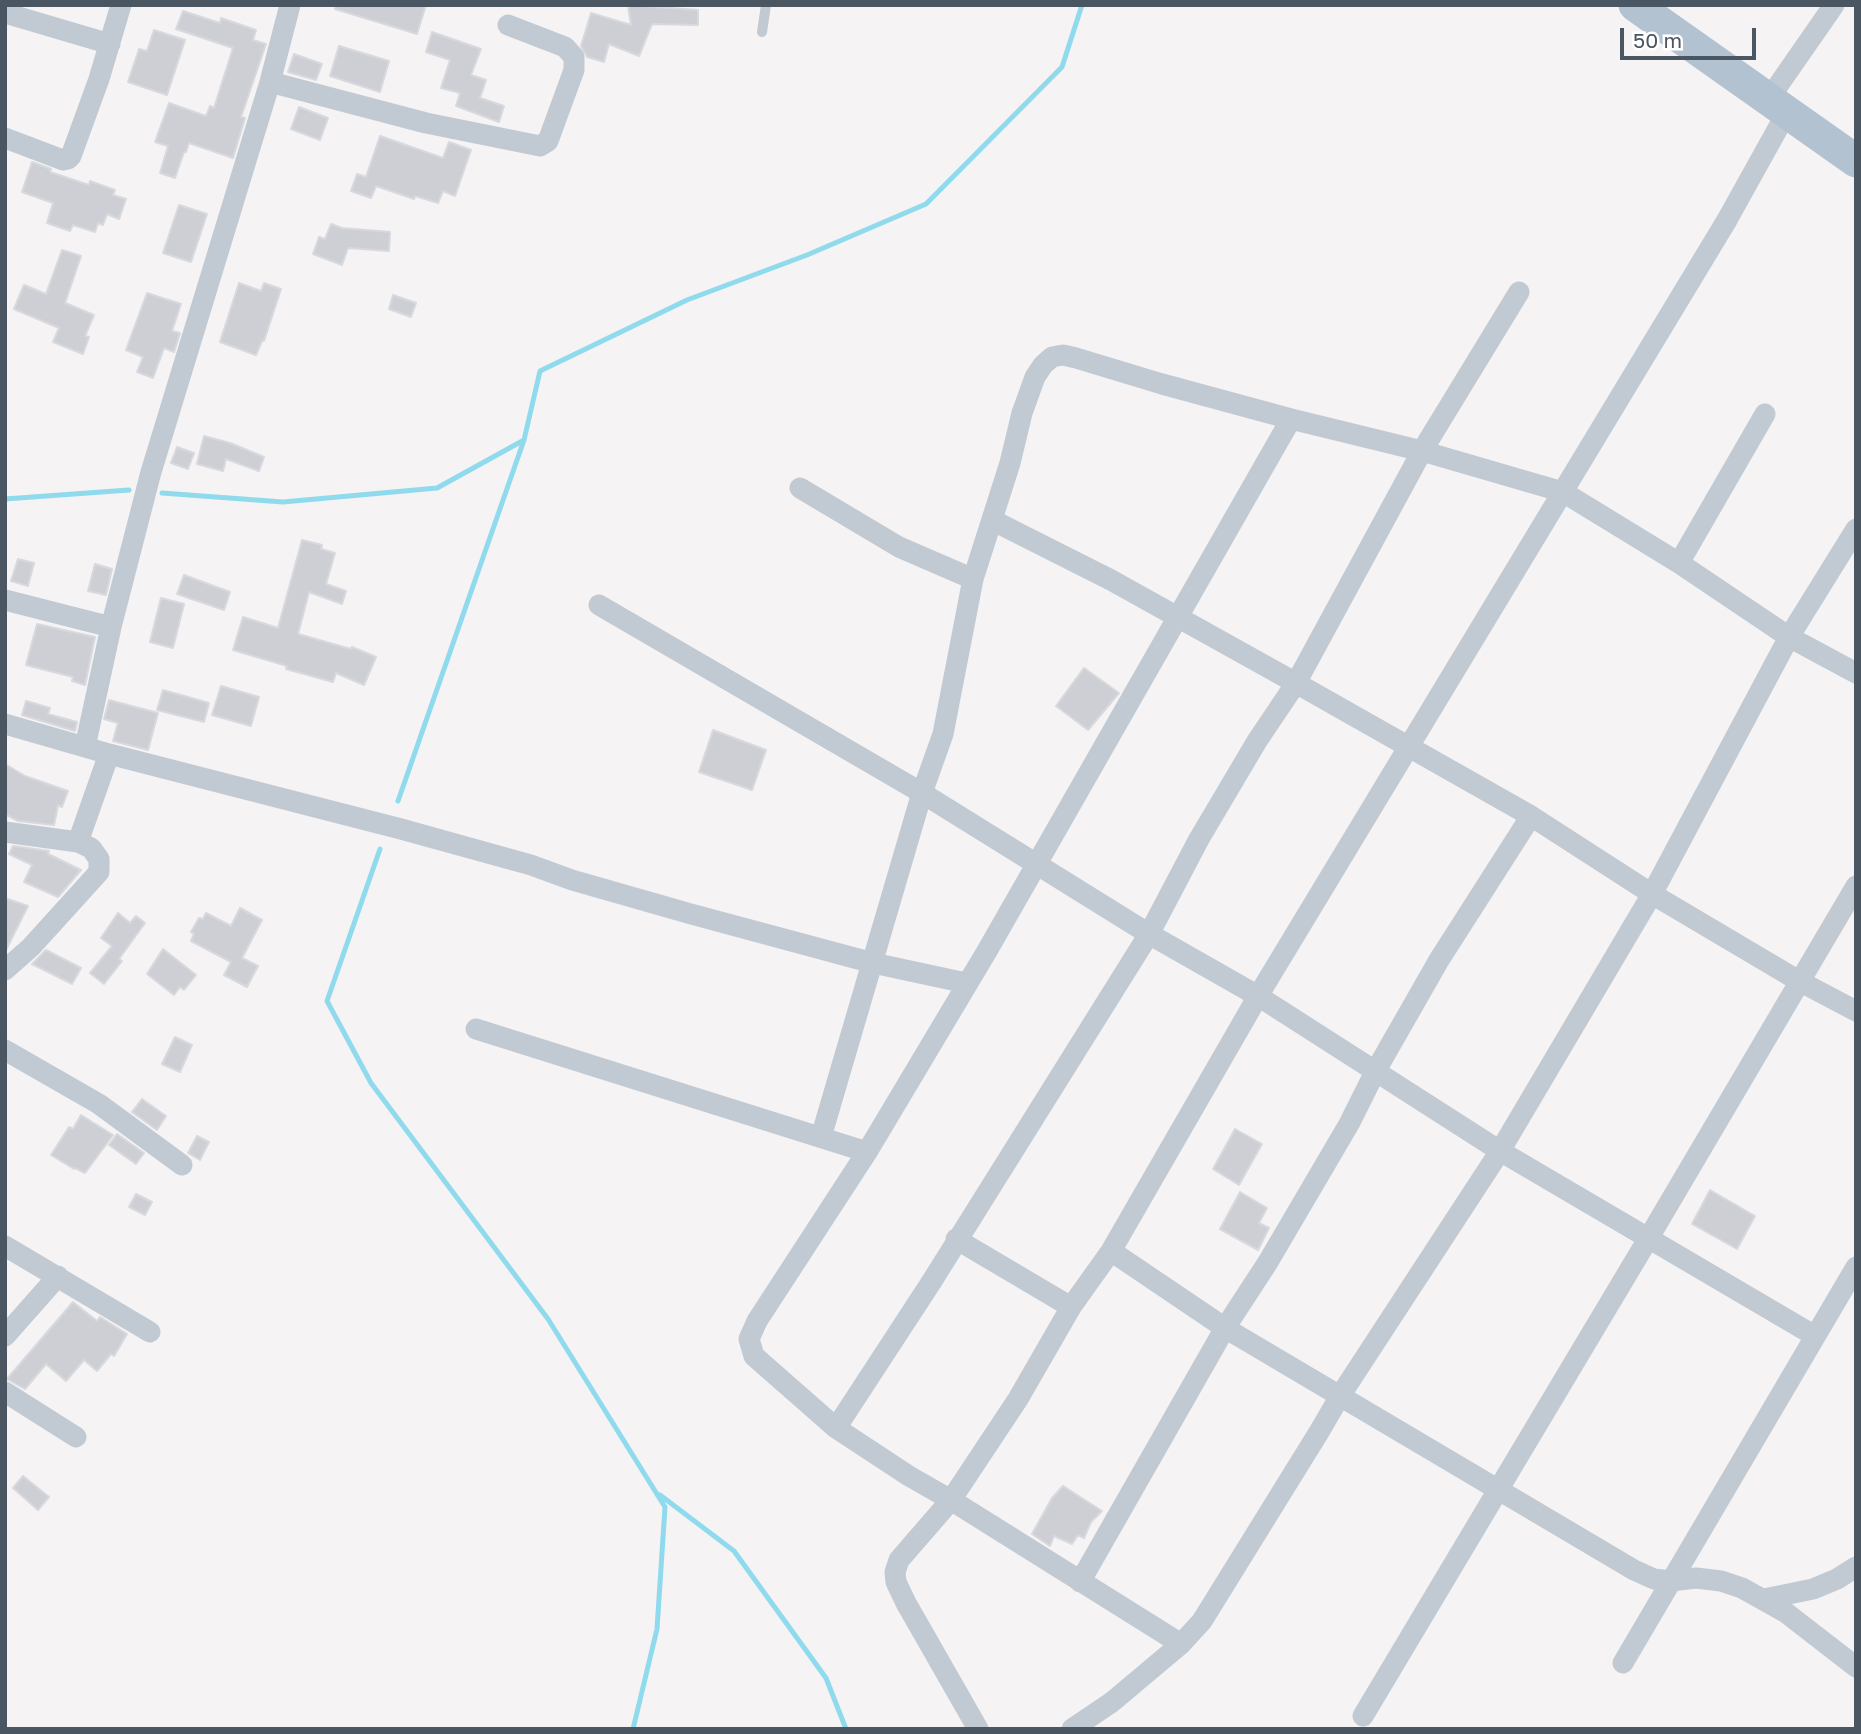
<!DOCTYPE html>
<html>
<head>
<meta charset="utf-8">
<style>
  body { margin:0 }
  #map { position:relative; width:1861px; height:1734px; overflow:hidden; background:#f5f3f3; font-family:"Golos Text",sans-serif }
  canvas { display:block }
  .frame { position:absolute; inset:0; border:7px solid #4a5661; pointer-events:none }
  .scale { position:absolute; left:1620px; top:28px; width:136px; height:32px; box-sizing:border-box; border:4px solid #4a5661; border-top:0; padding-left:9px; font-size:21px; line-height:24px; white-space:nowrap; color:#4a5661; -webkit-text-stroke:5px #fff; paint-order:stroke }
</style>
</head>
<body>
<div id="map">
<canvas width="1861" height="1734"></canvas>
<div class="frame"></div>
<div class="scale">50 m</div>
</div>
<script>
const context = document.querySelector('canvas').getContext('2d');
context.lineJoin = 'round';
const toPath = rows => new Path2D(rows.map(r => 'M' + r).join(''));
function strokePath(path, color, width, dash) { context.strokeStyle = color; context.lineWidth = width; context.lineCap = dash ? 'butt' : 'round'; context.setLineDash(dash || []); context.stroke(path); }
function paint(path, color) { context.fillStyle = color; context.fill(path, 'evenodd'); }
strokePath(toPath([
  [162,493,283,502,437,488,524,440],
  [5,499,129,490],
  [398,801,524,440,540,371,687,300,807,255,926,204,1062,67,1082,5],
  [380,849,327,1001,371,1083,548,1319,665,1507,657,1629,633,1729],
  [660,1495,734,1551,826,1678,846,1729]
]), '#90daee', 5);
const building = toPath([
  [336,5,426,5,417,34,335,9,336,5],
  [628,5,698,10,698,25,652,24,639,56,609,44,604,62,587,57,581,46,591,13,631,25,628,5],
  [183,11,220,23,221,18,256,30,253,40,266,44,241,117,245,118,233,158,189,143,186,152,184,152,175,178,160,173,168,146,155,142,169,103,206,116,210,106,214,108,233,48,176,29,183,11],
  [154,30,185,40,167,95,128,82,139,49,147,51,154,30],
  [432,32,481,49,471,75,486,80,480,98,504,106,499,122,456,106,460,93,441,88,450,60,426,52,432,32],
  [339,46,389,61,380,92,330,76,339,46],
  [294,54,322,64,316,80,288,72,294,54],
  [299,107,328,118,320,140,291,129,299,107],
  [380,136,443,158,449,142,471,150,455,196,443,191,438,203,415,196,414,199,376,186,371,198,351,191,357,174,366,177,380,136],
  [32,162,51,169,50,172,89,185,90,181,115,190,113,195,126,199,119,219,107,214,103,225,98,223,95,232,73,225,70,231,47,223,53,203,22,192,32,162],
  [179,205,207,214,191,262,163,253,179,205],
  [331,224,342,228,390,232,389,251,348,248,342,265,313,254,319,237,325,239,331,224],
  [62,250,81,256,65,303,94,315,85,336,89,337,83,354,53,342,59,328,14,309,24,285,46,294,62,250],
  [239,283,261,291,264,283,281,289,264,341,262,341,256,355,220,342,239,283],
  [147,293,181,304,172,331,180,333,174,352,164,348,153,378,137,372,143,357,126,350,147,293],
  [393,295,416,303,411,317,389,309,393,295],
  [204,436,230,443,264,457,259,471,226,459,223,471,197,464,204,436],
  [177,447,194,453,188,469,171,463,177,447],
  [302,540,322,545,321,549,335,553,326,584,346,591,342,604,309,592,298,634,351,649,352,647,376,657,364,685,336,673,333,682,286,669,287,666,233,650,243,617,278,628,302,540],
  [18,559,34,563,28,586,11,581,18,559],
  [95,564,112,569,106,595,88,591,95,564],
  [184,575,230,592,224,610,177,594,184,575],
  [161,598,184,604,173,648,150,642,161,598],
  [37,624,95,637,85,685,72,681,73,677,26,665,37,624],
  [1084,668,1119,693,1088,730,1056,706,1084,668],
  [221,686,259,697,251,726,212,715,221,686],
  [163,690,209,703,204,722,157,710,163,690],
  [109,700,158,713,148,750,113,741,118,723,104,719,109,700],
  [26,701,50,708,48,714,77,722,75,731,22,715,26,701],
  [713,730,766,750,752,790,699,772,713,730],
  [5,764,25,776,68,791,62,807,58,805,54,825,18,821,5,814,5,764],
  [13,846,49,851,48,854,81,870,58,897,24,882,32,865,9,854,13,846],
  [5,898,28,906,5,952,5,898],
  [240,908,262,920,242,958,258,966,247,987,224,975,231,962,191,941,194,934,191,932,199,918,203,919,206,913,231,926,240,908],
  [118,913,130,923,136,916,145,923,119,959,122,961,104,984,90,973,112,946,101,938,118,913],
  [163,949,196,975,184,990,180,987,174,995,147,974,163,949],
  [46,950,81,968,72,984,32,964,46,950],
  [175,1037,192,1045,180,1072,162,1064,175,1037],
  [142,1099,166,1116,157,1130,132,1112,142,1099],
  [81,1115,113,1135,85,1173,75,1168,74,1169,51,1155,69,1127,73,1129,81,1115],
  [1235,1129,1262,1144,1239,1185,1213,1169,1235,1129],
  [117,1134,144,1153,136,1164,109,1145,117,1134],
  [197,1136,209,1142,200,1160,188,1153,197,1136],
  [1710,1190,1755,1216,1737,1249,1692,1224,1710,1190],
  [1240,1192,1267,1208,1259,1223,1269,1228,1258,1250,1220,1229,1240,1192],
  [136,1194,152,1202,145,1215,129,1207,136,1194],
  [73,1302,97,1321,100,1317,127,1334,114,1356,111,1354,97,1371,84,1360,66,1381,46,1364,25,1389,7,1379,73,1302],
  [23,1476,49,1497,38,1510,13,1488,23,1476],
  [1063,1486,1102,1511,1091,1522,1084,1538,1078,1535,1072,1544,1054,1536,1050,1546,1032,1534,1052,1498,1063,1486]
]);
paint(building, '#cdcfd5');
strokePath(building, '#d7d9de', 2);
strokePath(toPath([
  [762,32,766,5]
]), '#c1cad2', 10);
strokePath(toPath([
  [5,13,110,44],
  [270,82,426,123,540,146,548,141,574,70,574,57,565,47,508,25],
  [1768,100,1834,5],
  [5,138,63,160,68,159,71,156,99,79,121,5],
  [1291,419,987,951,867,1152,757,1321,749,1339,754,1356,836,1428,909,1476,951,1500,1181,1644,1202,1621,1319,1432,1340,1396,1500,1151,1652,894,1789,637,1856,529],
  [800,488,899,547,973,579],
  [992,520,1111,580,1296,683,1531,816,1652,894,1799,981,1856,1011],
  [1679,563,1765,414],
  [5,600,111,627],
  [599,605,922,793,1149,934,1258,996,1500,1151,1815,1336],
  [5,724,109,754,401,829,531,865,572,880,691,914,873,963,966,983],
  [85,747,111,627,151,472,270,82,290,5],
  [5,832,78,842,109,754],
  [5,970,31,947,99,872,99,859,91,848,78,842],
  [476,1029,867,1152],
  [5,1050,99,1104,182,1165],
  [821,1137,922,793,943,734,973,579,1010,463,1022,413,1035,377,1043,365,1052,357,1063,355,1076,358,1162,384,1291,419,1422,451,1563,492,1679,563,1789,637,1856,673],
  [956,1239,1071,1307],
  [5,1246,150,1332],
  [1111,1251,1225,1328,1634,1570,1654,1579,1671,1581,1696,1578,1721,1581,1742,1588,1785,1612,1856,1667],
  [5,1336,58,1276],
  [5,1392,76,1437],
  [836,1428,932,1281,1149,934,1199,839,1257,741,1296,683,1422,451,1519,292],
  [1080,1582,1225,1328,1268,1262,1349,1124,1375,1072,1439,960,1531,816],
  [1764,1599,1813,1589,1837,1579,1856,1567],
  [1623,1663,1856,1267],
  [1363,1716,1648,1239,1856,886],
  [978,1729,906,1603,896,1582,895,1572,899,1560,951,1500,1018,1399,1071,1307,1111,1251,1258,996,1727,220,1787,112],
  [1072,1729,1112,1702,1181,1644]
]), '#c1cad2', 21);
strokePath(toPath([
  [1635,5,1856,161]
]), '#b3c2d1', 33);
</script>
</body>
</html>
